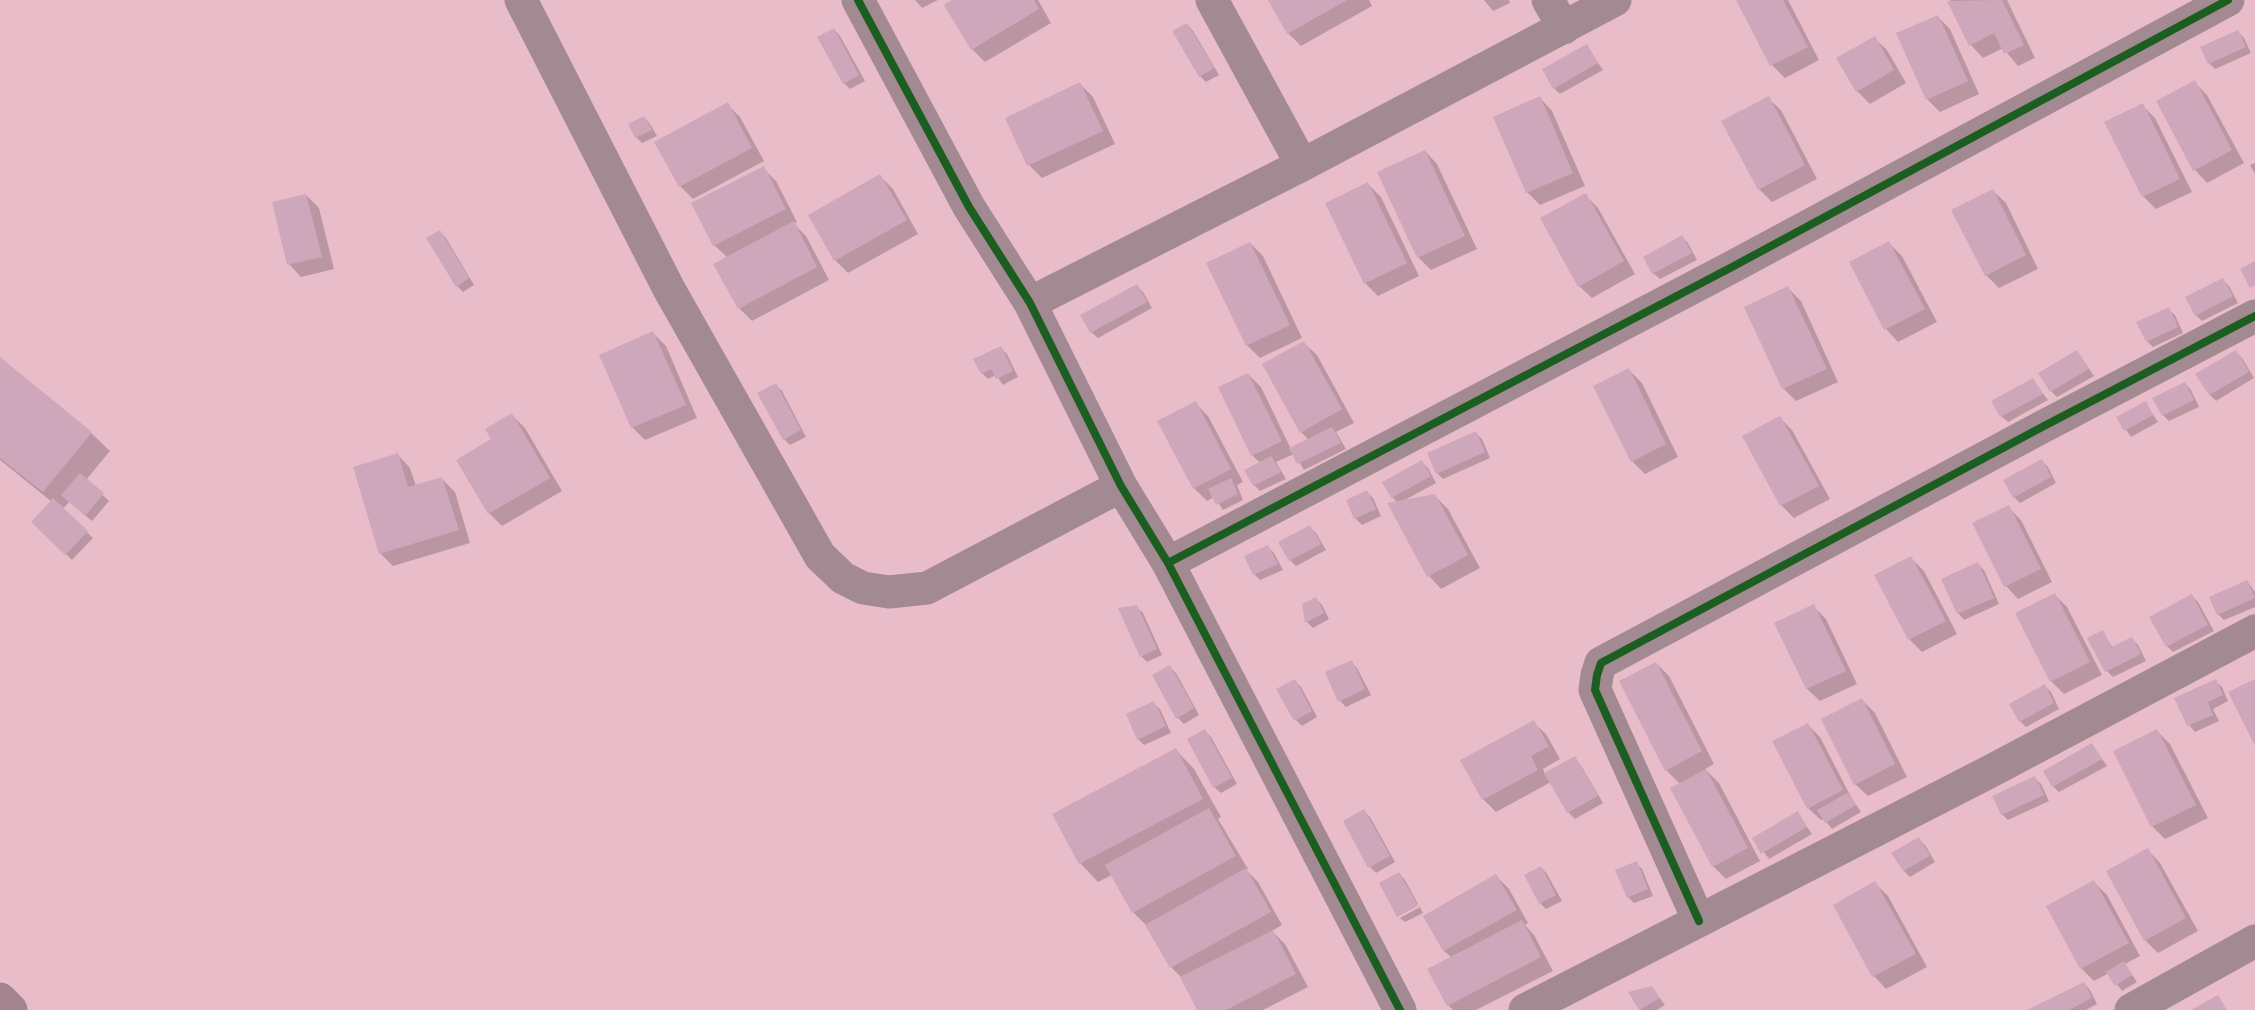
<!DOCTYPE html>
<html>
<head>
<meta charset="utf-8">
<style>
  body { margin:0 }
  canvas { display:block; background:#e9bcca }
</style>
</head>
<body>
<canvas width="2255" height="1010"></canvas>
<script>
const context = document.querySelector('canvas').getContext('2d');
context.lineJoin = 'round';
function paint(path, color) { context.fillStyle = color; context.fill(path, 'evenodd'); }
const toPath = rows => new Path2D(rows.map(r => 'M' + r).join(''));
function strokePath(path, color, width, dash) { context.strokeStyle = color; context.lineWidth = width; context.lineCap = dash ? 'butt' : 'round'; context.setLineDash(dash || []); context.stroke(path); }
paint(toPath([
  [915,0,938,0,922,8],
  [955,0,1038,0,1051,23,985,62,972,49],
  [1270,0,1369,0,1372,6,1301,46,1288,33],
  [1484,0,1509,0,1510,3,1493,11],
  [1738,0,1788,0,1819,60,1785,78,1772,65],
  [1952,0,2007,0,2035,58,2018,66,2003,48,1983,58,1971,45,1949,1],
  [1937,16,1950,29,1979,94,1940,112,1927,99],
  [1187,24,1193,31,1219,75,1206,82,1200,76],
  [834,29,840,36,865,81,850,89,844,83],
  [2238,32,2244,38,2251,53,2215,69,2209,63],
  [1874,38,1887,50,1906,83,1870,104,1857,91],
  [1586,46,1603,70,1560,94,1554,88],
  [2194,82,2207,95,2244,163,2207,183,2195,170,2158,102],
  [1080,84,1093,97,1115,144,1042,178,1029,165,1007,119],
  [1540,98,1552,111,1585,186,1540,205,1527,192],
  [1768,98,1781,110,1817,179,1772,202,1759,189],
  [727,104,740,117,764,161,693,199,680,186],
  [2142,105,2155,118,2192,192,2156,209,2143,196],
  [644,117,650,124,657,136,642,143,636,137],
  [1425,151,1437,164,1477,249,1431,270,1418,257],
  [2255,163,2255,174,2250,165],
  [763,168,776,181,797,222,794,224,806,236,829,280,752,321,739,308,728,258,714,245],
  [880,176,893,189,918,234,848,273,835,260],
  [1368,184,1381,197,1419,276,1378,296,1365,283],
  [1993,191,2006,203,2038,269,1999,288,1986,275],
  [306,195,319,208,334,269,301,277,289,264],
  [1585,195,1598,208,1635,274,1592,298,1579,286],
  [440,232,446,238,474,285,463,292,457,286],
  [1682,237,1688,243,1697,260,1660,279,1653,273],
  [1250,243,1263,256,1302,338,1260,358,1247,345,1208,263],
  [1889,243,1902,256,1937,322,1898,342,1886,329,1851,263],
  [2223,280,2229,286,2238,303,2202,321,2196,315],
  [1137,286,1143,292,1152,308,1098,338,1091,332],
  [1788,288,1801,301,1838,382,1796,401,1783,388,1746,308],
  [2168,309,2175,315,2183,333,2153,347,2147,341],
  [653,333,666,346,697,418,645,440,632,427],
  [1304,343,1317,355,1354,423,1336,432,1346,449,1304,470,1294,454,1276,462,1286,479,1260,491,1254,485,1260,463,1252,455,1248,374,1261,387,1291,449,1309,440,1301,432],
  [1001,348,1007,354,1018,377,1003,385,996,375,988,379,982,373],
  [2077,351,2094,376,2057,397,2051,391],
  [2236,352,2242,358,2254,378,2216,401,2210,395],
  [0,359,91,433,110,451,86,480,109,501,92,521,69,502,63,509,93,538,72,560,33,522,52,502,0,460],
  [1629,370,1642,383,1678,457,1645,474,1632,461],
  [2033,380,2048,400,2008,422,2001,416],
  [2185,383,2191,390,2199,407,2169,421,2163,415],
  [776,385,782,391,806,437,790,445,784,439],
  [1195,403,1208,416,1243,482,1237,485,1243,500,1223,510,1214,497,1207,501,1194,488],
  [2145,403,2158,422,2131,437,2118,418],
  [512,415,525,428,562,491,502,526,489,513,493,439],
  [1780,418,1792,430,1830,499,1794,518,1782,506,1744,437],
  [1476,433,1482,439,1490,458,1443,479,1437,473],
  [398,455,410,468,416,486,442,479,455,492,470,543,393,566,380,553],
  [2042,461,2048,467,2056,483,2020,503,2014,497],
  [1422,462,1428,468,1436,483,1403,501,1435,496,1448,509,1480,568,1441,589,1429,576,1390,504,1397,502,1392,497],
  [1367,492,1373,498,1381,516,1362,525,1356,519,1348,501],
  [2008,507,2021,520,2052,582,2018,599,2006,586,1974,524],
  [1310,527,1316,533,1326,550,1296,566,1290,560],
  [1268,547,1274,553,1283,570,1260,580,1254,574],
  [1911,558,1924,571,1957,634,1922,652,1909,639,1876,576],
  [1978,564,1984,570,1999,604,1964,620,1958,613],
  [2247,581,2255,592,2255,607,2224,620,2218,614],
  [2055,595,2067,607,2102,675,2064,694,2051,681],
  [2192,596,2198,602,2214,631,2173,652,2167,646],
  [1316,599,1322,605,1329,619,1313,628,1307,622,1304,605],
  [1813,606,1826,619,1857,684,1820,701,1807,689,1776,623],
  [1136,607,1143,613,1162,655,1147,662,1141,656],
  [2102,632,2113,648,2132,639,2138,645,2146,661,2113,677,2107,671,2089,639],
  [1351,662,1357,668,1371,695,1346,707,1340,701],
  [1656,663,1669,676,1714,764,1705,769,1719,783,1760,861,1726,879,1714,867,1672,788,1680,784,1666,770],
  [1170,667,1176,673,1199,715,1184,724,1178,718],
  [1295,681,1301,687,1317,717,1302,726,1296,720],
  [2215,681,2222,687,2228,701,2213,709,2219,721,2195,732,2189,725,2176,699],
  [2045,686,2051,692,2059,709,2026,727,2020,721],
  [1862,700,1875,713,1907,777,1868,796,1855,784],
  [1153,703,1160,709,1171,733,1144,745,1138,739],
  [1533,722,1546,734,1560,759,1543,769,1545,774,1574,758,1580,764,1603,803,1575,819,1568,812,1551,782,1496,812,1483,799],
  [1807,724,1820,737,1851,797,1861,812,1832,829,1824,819,1821,820,1808,808],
  [1205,731,1211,737,1237,784,1221,793,1214,787,1189,740],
  [2157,731,2170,744,2208,818,2165,839,2152,826],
  [2092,745,2107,766,2059,792,2053,786],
  [1176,750,1194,769,1221,817,1218,819,1248,869,1246,870,1258,882,1282,925,1272,931,1285,944,1308,987,1263,1010,1199,1010,1183,979,1171,967,1146,925,1133,912,1112,875,1098,882,1080,863],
  [2035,778,2041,784,2049,801,2008,820,2002,814],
  [1364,811,1370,817,1395,862,1376,873,1370,867],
  [1797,813,1812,834,1769,859,1754,838],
  [1919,839,1925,845,1935,862,1910,877,1904,871],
  [2148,850,2160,863,2198,931,2158,953,2145,940],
  [1636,863,1642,869,1653,896,1634,903,1628,897],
  [1541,867,1547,874,1562,901,1546,909,1540,903],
  [1399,873,1405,880,1418,904,1398,915],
  [1496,876,1509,889,1528,923,1525,925,1534,935,1553,971,1476,1010,1453,1010,1448,1005,1452,958,1444,951],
  [2094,882,2107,895,2140,956,2125,964,2137,982,2122,991,2109,973,2094,981,2081,968,2048,907],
  [1875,883,1888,896,1927,967,1886,989,1874,976,1835,905],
  [1420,907,1423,913,1405,922,1400,918],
  [2084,983,2090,990,2097,1004,2086,1010,2030,1010],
  [1652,988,1665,1005,1657,1010,1641,1010,1630,993]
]), '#0003');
paint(toPath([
  [952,0,1034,0,1039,9,971,50,944,5],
  [1268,0,1347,0,1287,34],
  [1736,0,1783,0,1808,47,1770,66],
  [2002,0,2024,45,2004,54,1994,33,1969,46,1947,1],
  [1938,15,1968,81,1926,100,1896,33],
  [1187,23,1214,68,1199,77,1172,31],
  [834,28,859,75,843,84,817,37],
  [2238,30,2246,47,2208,64,2200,47],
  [1875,36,1894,70,1856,92,1836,58],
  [1587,44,1598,63,1553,89,1542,69],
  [2195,80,2232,150,2193,171,2156,101],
  [1080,82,1103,131,1027,166,1005,118],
  [1540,96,1573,173,1526,193,1493,117],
  [1769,96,1805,165,1758,190,1721,121],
  [728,102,752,148,679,187,654,142],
  [2143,103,2180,179,2142,197,2104,122],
  [644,116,652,130,635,138,628,124],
  [1425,150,1465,236,1417,258,1377,172],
  [764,166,786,209,713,246,691,203],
  [880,174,907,220,834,261,808,215],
  [1368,182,1407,263,1364,284,1325,203],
  [1993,189,2026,255,1985,276,1951,210],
  [1586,193,1624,261,1578,287,1540,218],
  [306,194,322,257,287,265,272,202],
  [794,221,817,267,738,309,713,264],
  [440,230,469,278,456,287,426,238],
  [1682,235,1692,253,1652,274,1643,257],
  [1889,241,1925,309,1884,330,1849,262],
  [1250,242,1290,325,1246,346,1206,263],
  [2255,261,2255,285,2250,288,2240,269],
  [2223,278,2233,296,2195,316,2185,297],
  [1137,284,1147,302,1090,333,1080,315],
  [1788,286,1827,369,1782,389,1744,307],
  [2169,307,2178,327,2146,342,2136,322],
  [653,331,686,405,631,428,599,355],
  [1304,341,1342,409,1300,433,1262,364],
  [1001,346,1013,371,996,379,991,369,981,374,973,359],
  [2077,350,2089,369,2050,392,2038,373],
  [2236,350,2249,372,2209,395,2195,374],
  [0,357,92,432,43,492,0,458],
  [1629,368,1666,444,1631,462,1593,386],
  [1248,373,1282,441,1251,456,1218,387],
  [2033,378,2043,394,2000,417,1991,401],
  [2185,382,2194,400,2162,416,2152,398],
  [776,383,801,430,783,440,757,393],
  [1196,401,1231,469,1193,489,1157,421],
  [2146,401,2153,415,2124,431,2116,417],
  [512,413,550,478,488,514,456,460,491,439,485,429],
  [1780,416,1819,486,1780,506,1742,436],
  [1332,427,1341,443,1297,464,1289,448],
  [1476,431,1485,452,1436,474,1427,453],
  [398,453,408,487,442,477,459,530,379,554,353,467],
  [1271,456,1281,472,1253,486,1244,470],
  [2042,459,2051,477,2013,498,2003,480],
  [1422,460,1431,476,1391,498,1382,482],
  [80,473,104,493,85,516,61,495],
  [1231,478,1238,494,1216,505,1208,489],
  [1367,490,1376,509,1354,519,1346,500],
  [1435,494,1468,555,1427,577,1387,503],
  [53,498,88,531,65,555,31,522],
  [2009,505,2041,569,2004,587,1972,523],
  [1310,525,1321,544,1289,561,1278,542],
  [1268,545,1278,564,1253,575,1244,556],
  [1911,556,1946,621,1908,640,1874,575],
  [1978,562,1994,598,1957,614,1941,579],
  [2247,580,2255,598,2217,615,2209,597],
  [2055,593,2090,662,2050,682,2015,613],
  [2192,594,2208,625,2166,647,2149,617],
  [1316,597,1324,613,1305,623,1302,604],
  [1814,604,1846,671,1806,689,1774,623],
  [1137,605,1157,649,1140,657,1118,608],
  [2103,630,2111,647,2132,637,2141,654,2105,672,2087,638],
  [1352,660,1365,689,1338,702,1325,672],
  [1656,662,1702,751,1665,771,1619,681],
  [1170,665,1194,708,1176,719,1152,675],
  [1295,679,1312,711,1294,721,1276,689],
  [2216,679,2223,695,2208,702,2213,715,2187,726,2174,698],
  [2255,679,2255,746,2228,692],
  [2045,684,2054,703,2019,722,2009,704],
  [1862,698,1895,764,1854,785,1821,719],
  [1154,701,1166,726,1137,740,1126,714],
  [1534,720,1549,746,1531,756,1538,770,1482,800,1460,760],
  [1808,723,1843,790,1807,809,1772,741],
  [1205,729,1232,778,1213,788,1187,739],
  [2157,729,2196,805,2151,827,2113,751],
  [2092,743,2102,759,2052,787,2043,771],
  [1176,748,1203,799,1079,864,1052,814],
  [1575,756,1598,796,1567,813,1544,773],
  [1706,769,1748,848,1712,867,1670,788],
  [2035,776,2044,795,2001,815,1992,796],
  [1849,792,1856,805,1825,823,1817,810],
  [1209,808,1236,856,1132,913,1105,865],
  [1364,809,1390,856,1368,868,1343,821],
  [1798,811,1807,827,1761,854,1752,838],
  [1919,837,1930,856,1903,871,1891,853],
  [2148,848,2186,918,2144,941,2106,871],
  [1637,861,1648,889,1627,898,1615,870],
  [1541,866,1556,895,1539,904,1524,875],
  [1246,868,1271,912,1170,968,1145,925],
  [1399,872,1418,906,1397,917,1379,883],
  [1496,874,1517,910,1443,951,1423,916],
  [2094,880,2129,943,2080,969,2046,906],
  [1875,881,1916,954,1872,977,1833,905],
  [1522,920,1541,957,1447,1006,1427,969],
  [1273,930,1296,974,1226,1010,1197,1010,1180,977],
  [2124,961,2132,975,2115,986,2106,972],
  [2084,982,2092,998,2069,1010,2027,1010],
  [1652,986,1660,998,1639,1010,1628,992],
  [2218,995,2227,1010,2191,1010]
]), '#cfa7bb');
strokePath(toPath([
  [521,0,669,289,820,556,843,578,863,588,889,592,927,588,1121,486],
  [858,0,969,207,1030,303,1121,486,1168,563,1400,1010],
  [1212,0,1302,165],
  [1548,0,1564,28],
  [1030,303,1302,165,1615,0],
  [1168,563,1732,267,2228,0],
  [1699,921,1595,690,1597,675,1601,663,2044,426,2255,316],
  [1525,1010,1989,772,2255,631],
  [2131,1010,2255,941]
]), '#a38992', 33);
strokePath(toPath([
  [0,999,11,1010]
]), '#a4848e', 33);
strokePath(toPath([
  [858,0,969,207,1030,303,1121,486,1168,563,1400,1010],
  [1168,563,1732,267,2228,0],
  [1699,921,1595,690,1597,675,1601,663,2044,426,2255,316]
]), '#1b5e20', 8);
</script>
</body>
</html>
